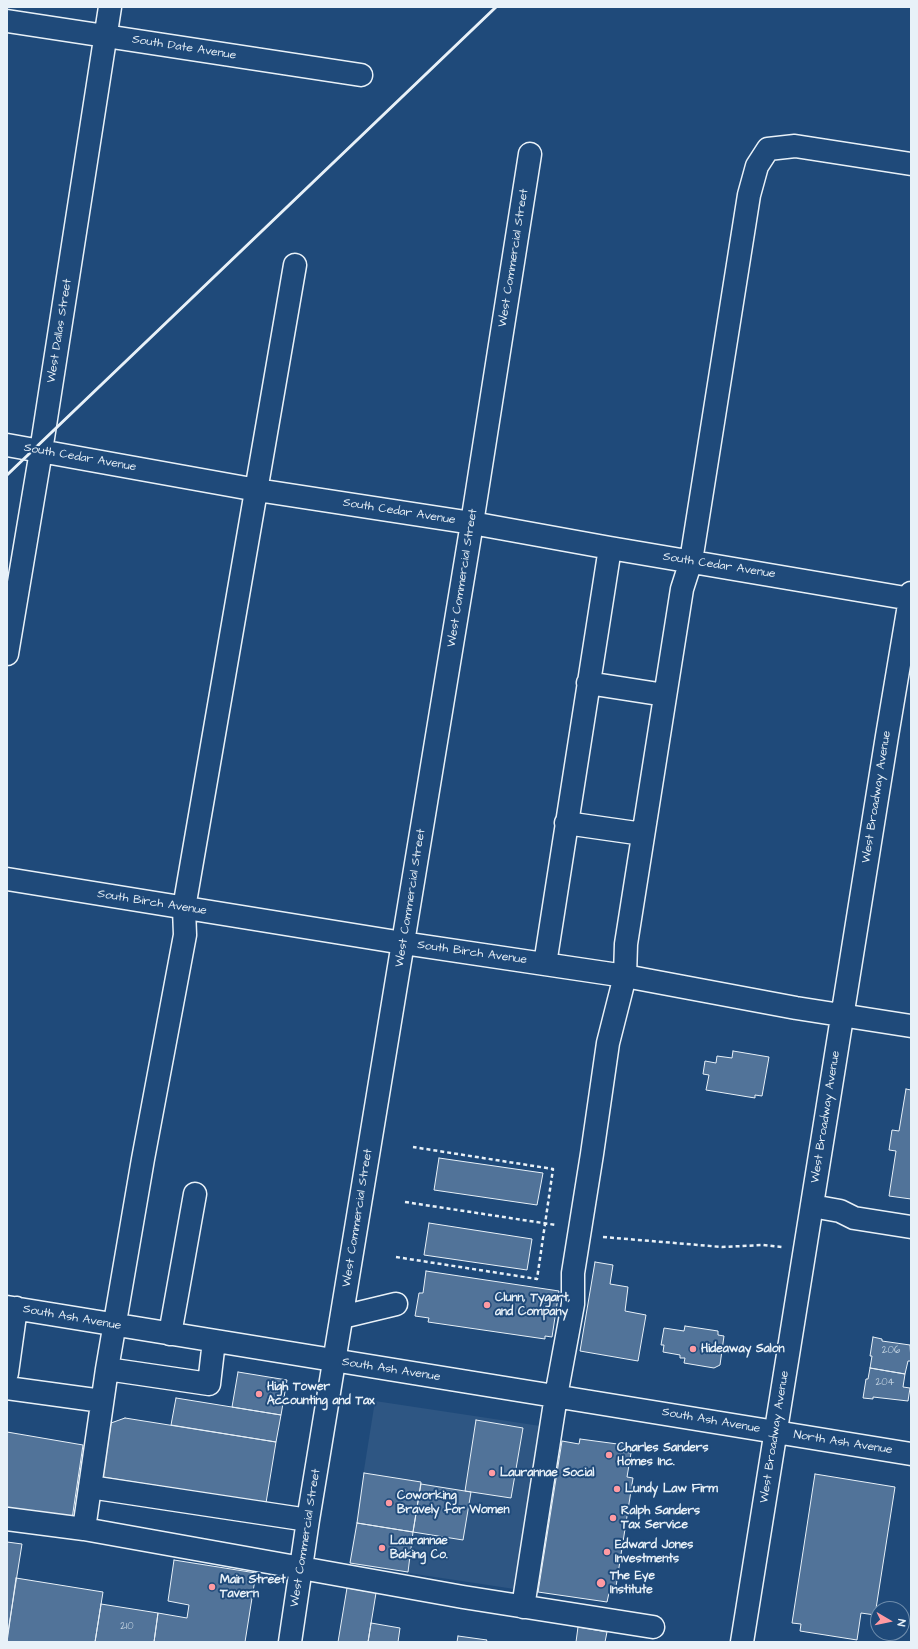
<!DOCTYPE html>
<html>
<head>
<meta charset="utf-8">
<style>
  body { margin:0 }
  #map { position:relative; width:918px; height:1649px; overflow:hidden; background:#1f4a7a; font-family:"Architects Daughter",sans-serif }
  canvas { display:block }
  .frame { position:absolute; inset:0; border:8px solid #e8f1f8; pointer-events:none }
  .north { position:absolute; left:870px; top:1601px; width:40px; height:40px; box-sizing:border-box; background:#1f4a7a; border:1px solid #6f8dac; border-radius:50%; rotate:99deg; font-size:11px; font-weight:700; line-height:16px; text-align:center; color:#e8f1f8 }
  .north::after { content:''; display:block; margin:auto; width:14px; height:18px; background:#ff9aa2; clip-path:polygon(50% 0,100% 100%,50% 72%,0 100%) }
</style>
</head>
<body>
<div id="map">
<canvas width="918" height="1649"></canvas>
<div class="frame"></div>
<div class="north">N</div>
</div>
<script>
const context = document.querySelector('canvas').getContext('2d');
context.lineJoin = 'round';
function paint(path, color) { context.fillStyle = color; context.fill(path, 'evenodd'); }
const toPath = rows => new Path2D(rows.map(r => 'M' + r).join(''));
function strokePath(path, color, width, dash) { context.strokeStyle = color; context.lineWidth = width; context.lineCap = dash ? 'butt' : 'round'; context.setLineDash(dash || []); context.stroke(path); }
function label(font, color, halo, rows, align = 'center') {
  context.font = font + ' "Architects Daughter",sans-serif'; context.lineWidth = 4; context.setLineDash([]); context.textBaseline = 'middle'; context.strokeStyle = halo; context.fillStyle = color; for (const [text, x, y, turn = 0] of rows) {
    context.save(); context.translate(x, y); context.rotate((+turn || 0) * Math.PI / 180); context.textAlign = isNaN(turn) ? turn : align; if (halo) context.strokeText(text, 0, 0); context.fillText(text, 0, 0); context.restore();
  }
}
paint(toPath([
  [375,1401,547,1427,521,1590,349,1564]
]), '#2e5683');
const building = toPath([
  [733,1051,769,1057,762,1096,755,1095,755,1098,706,1090,709,1075,703,1074,705,1061,716,1063,717,1056,732,1058,733,1051],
  [906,1089,911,1090,911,1199,889,1196,896,1151,889,1150,892,1130,899,1131,906,1089],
  [439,1158,543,1173,537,1205,434,1190,439,1158],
  [429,1223,532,1239,527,1270,424,1255,429,1223],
  [595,1262,613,1265,610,1284,628,1287,625,1311,646,1315,638,1361,580,1351,595,1262],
  [426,1271,559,1291,552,1337,545,1336,545,1339,428,1322,429,1318,415,1316,419,1293,423,1293,426,1271],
  [685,1326,718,1331,718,1335,724,1336,720,1365,714,1368,684,1363,685,1358,680,1358,680,1355,663,1352,664,1345,661,1345,664,1328,684,1331,685,1326],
  [873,1337,882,1339,882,1341,910,1345,911,1361,908,1361,905,1374,870,1368,872,1356,870,1356,873,1337],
  [870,1368,905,1374,903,1387,910,1388,908,1401,873,1397,873,1399,863,1398,866,1379,868,1379,870,1368],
  [238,1372,287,1380,281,1415,232,1407,238,1372],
  [176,1398,281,1415,276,1442,171,1425,176,1398],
  [125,1418,276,1442,266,1503,103,1477,111,1423,125,1418],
  [476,1420,523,1428,511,1498,465,1491,476,1420],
  [7,1432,83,1445,72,1519,7,1509,7,1432],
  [580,1439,625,1445,623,1452,631,1453,627,1477,633,1478,615,1593,609,1593,607,1602,538,1592,562,1441,579,1444,580,1439],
  [364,1473,421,1482,413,1532,357,1523,364,1473],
  [815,1474,895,1487,875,1615,861,1613,857,1640,800,1631,801,1624,792,1623,815,1474],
  [421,1484,471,1492,463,1540,413,1532,421,1484],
  [357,1523,413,1532,408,1572,350,1563,357,1523],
  [7,1542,22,1544,7,1638,7,1542],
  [174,1560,256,1573,245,1642,154,1642,158,1613,187,1618,189,1605,168,1601,174,1560],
  [16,1578,103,1592,95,1642,7,1642,16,1578],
  [347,1588,376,1593,368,1642,338,1642,347,1588],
  [101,1604,158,1613,154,1642,95,1642,101,1604],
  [371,1623,400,1628,398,1642,368,1642,371,1623],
  [578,1627,607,1632,605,1642,576,1642,578,1627],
  [458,1636,487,1640,486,1642,457,1642,458,1636]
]);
paint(building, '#517399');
strokePath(building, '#e8f1f8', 1);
const minor = toPath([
  [7,21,361,75],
  [7,445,257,490,472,523,610,548,911,599],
  [7,654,41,451,110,7],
  [588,683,665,695],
  [566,823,643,834],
  [7,879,403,943,625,976,796,1008,911,1026],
  [545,964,610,548],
  [812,1206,840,1211,854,1218,911,1227],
  [7,1307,911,1454],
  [342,1317,396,1304],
  [170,1334,195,1194],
  [107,1369,209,1384,214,1341],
  [7,1373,16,1308],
  [7,1388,102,1401],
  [90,1487,308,1520],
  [7,1519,84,1529,463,1597,653,1627],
  [84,1529,107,1369,143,1159,185,935,184,908,295,265],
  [523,1607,556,1396,573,1304,573,1273,592,1154,608,1043,625,976,626,944,682,589,691,561,749,195,757,166,768,149,795,146,911,164],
  [290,1642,308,1520,472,523,530,154],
  [742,1642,887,736,911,593]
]);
strokePath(minor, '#e8f1f8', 25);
strokePath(toPath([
  [405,1202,556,1225],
  [603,1237,722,1247,763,1245,782,1247],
  [396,1257,537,1279,553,1169,413,1147]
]), '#e8f1f8', 2.5, [4, 3]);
strokePath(minor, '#1f4a7a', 22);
strokePath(toPath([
  [7,475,496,7]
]), '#e8f1f8', 3);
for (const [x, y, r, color] of [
  [487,1305,4,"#ff9aa2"],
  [693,1349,4,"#ff9aa2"],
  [259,1394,4,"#ff9aa2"],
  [609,1455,4,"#ff9aa2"],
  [492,1473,4,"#ff9aa2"],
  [617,1489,4,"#ff9aa2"],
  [389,1503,4,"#ff9aa2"],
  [613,1518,4,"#ff9aa2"],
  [382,1548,4,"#ff9aa2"],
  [607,1552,4,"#ff9aa2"],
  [601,1583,5,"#ff9aa2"],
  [212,1587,4,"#ff9aa2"]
]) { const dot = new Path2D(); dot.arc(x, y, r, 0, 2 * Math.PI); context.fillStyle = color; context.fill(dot); strokePath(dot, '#1f4a7a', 1.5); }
label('10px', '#c2d2e0', null, [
  ["206",891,1351],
  ["204",885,1383],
  ["210",127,1627]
]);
label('12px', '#e8f1f8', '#1f4a7a', [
  ["South Date Avenue",184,48,9],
  ["West Commercial Street",514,258,-81],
  ["West Dallas Street",60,331,-81],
  ["South Cedar Avenue",80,458,10],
  ["South Cedar Avenue",399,512,9],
  ["South Cedar Avenue",719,566,9],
  ["West Commercial Street",463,578,-81],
  ["West Broadway Avenue",877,797,-81],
  ["West Commercial Street",411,898,-81],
  ["South Birch Avenue",152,903,9],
  ["South Birch Avenue",472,953,8],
  ["West Broadway Avenue",826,1117,-81],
  ["West Commercial Street",358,1218,-81],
  ["South Ash Avenue",72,1318,10],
  ["South Ash Avenue",391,1370,9],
  ["South Ash Avenue",711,1421,10],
  ["West Broadway Avenue",775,1437,-81],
  ["North Ash Avenue",843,1443,9],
  ["West Commercial Street",306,1538,-81]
]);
label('bold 12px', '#e8f1f8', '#1f4a7a', [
  ["Clunn, Tygart,",495,1298],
  ["and Company",495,1312],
  ["Hideaway Salon",701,1349],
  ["High Tower",267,1387],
  ["Accounting and Tax",267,1401],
  ["Charles Sanders",617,1448],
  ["Homes Inc.",617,1462],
  ["Laurannae Social",500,1473],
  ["Lundy Law Firm",625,1489],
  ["Coworking",397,1496],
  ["Bravely for Women",397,1510],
  ["Ralph Sanders",621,1511],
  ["Tax Service",621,1525],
  ["Laurannae",390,1541],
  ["Baking Co.",390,1555],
  ["Edward Jones",615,1545],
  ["Investments",615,1559],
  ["The Eye",610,1576],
  ["Institute",610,1590],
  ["Main Street",220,1580],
  ["Tavern",220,1594]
], 'left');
</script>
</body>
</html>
